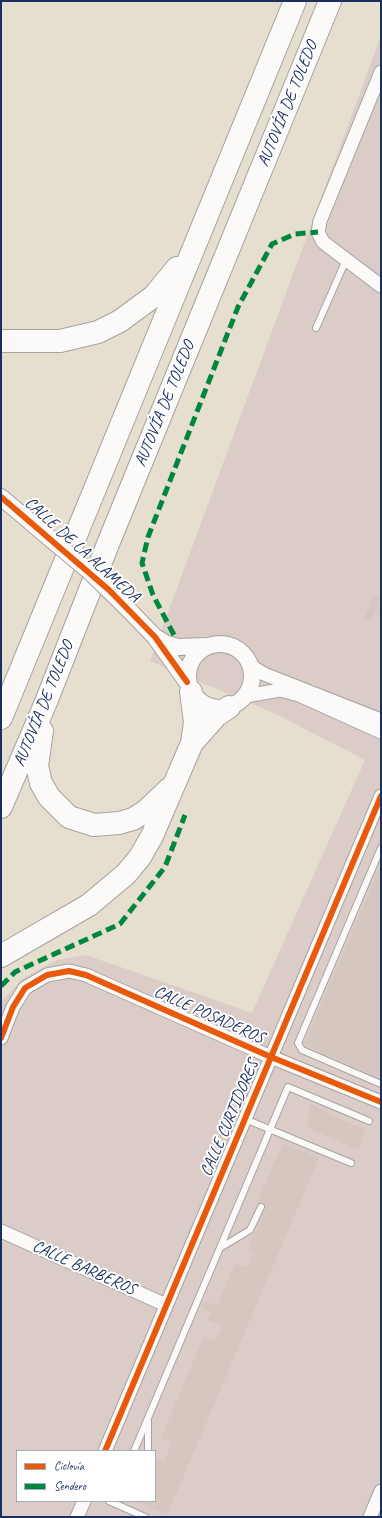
<!DOCTYPE html>
<html>
<head>
<meta charset="utf-8">
<style>
  body { margin:0 }
  #map { position:relative; width:382px; height:1518px; overflow:hidden; background:#e6decf; font-family:Caveat,sans-serif }
  canvas { display:block }
  .frame { position:absolute; inset:0; border:2px solid #1b2f5e; pointer-events:none }
  .legend { position:absolute; left:16px; top:1450px; width:140px; height:52px; box-sizing:border-box; background:#fff; border:1px solid #a4acbf; margin:0; padding:5px 7px; list-style:none; font-size:12px; color:#1b2f5e }
  .legend li { display:flex; align-items:center; gap:8px; height:20px }
  .legend b { width:20px; border:1px solid #a4acbf }
</style>
</head>
<body>
<div id="map">
<canvas width="382" height="1518"></canvas>
<div class="frame"></div>
<ul class="legend">
<li><b style="height:5px;background:#e8590c"></b>Ciclovía</li>
<li><b style="height:5px;background:#00873e"></b>Sendero</li>
</ul>
</div>
<script>
const context = document.querySelector('canvas').getContext('2d');
context.lineJoin = 'round';
function paint(path, color) { context.fillStyle = color; context.fill(path, 'evenodd'); }
const toPath = rows => new Path2D(rows.map(r => 'M' + r).join(''));
function strokePath(path, color, width, dash) { context.strokeStyle = color; context.lineWidth = width; context.lineCap = dash ? 'butt' : 'round'; context.setLineDash(dash || []); context.stroke(path); }
function label(font, color, halo, rows, align = 'center') {
  context.font = font + ' Caveat,sans-serif'; context.lineWidth = 4; context.setLineDash([]); context.textBaseline = 'middle'; context.strokeStyle = halo; context.fillStyle = color; for (const [text, x, y, turn = 0] of rows) {
    context.save(); context.translate(x, y); context.rotate((+turn || 0) * Math.PI / 180); context.textAlign = isNaN(turn) ? turn : align; if (halo) context.strokeText(text, 0, 0); context.fillText(text, 0, 0); context.restore();
  }
}
paint(toPath([
  [381,36,381,1517,1,1517,1,1002,22,979,57,960,86,955,252,1013,365,760,276,714,150,661],
  [17,1451,155,1451,155,1501,17,1501]
]), '#dbccc8');
paint(toPath([
  [374,594,381,597,381,599,371,622,364,619],
  [381,865,381,1079,304,1045],
  [311,1104,329,1112,328,1114,366,1130,358,1150,306,1127,311,1116,307,1114],
  [283,1143,319,1158,167,1515,136,1501,155,1501,155,1458,164,1462,172,1442,161,1438,204,1336,215,1341,222,1326,207,1320,211,1312,203,1309,206,1301,217,1306,235,1263,247,1268,254,1252,248,1250,265,1209,263,1203,256,1205]
]), '#d5c7bf');
const service = toPath([
  [316,328,346,260],
  [381,848,298,1043,302,1050,381,1084],
  [245,1119,351,1163],
  [220,1248,250,1230,261,1207],
  [148,1422,148,1451],
  [134,1451,288,1087,369,1121],
  [109,1501,145,1517]
]);
const minor = toPath([
  [381,72,320,221,318,232,323,242,381,286],
  [251,666,264,674,381,720],
  [246,696,280,690,299,695,381,732],
  [1,1038,13,1007,25,988,47,975,69,971,86,975,271,1057,381,1102],
  [1,1231,166,1305],
  [105,1451,381,796],
  [77,1517,84,1501],
  [370,1517,381,1491]
]);
const tertiary = toPath([
  [1,497,34,525],
  [128,609,155,637,187,682],
  [157,638,167,644,178,647,207,646],
  '188 676a32 32 0 1 1 64 0a32 32 0 1 1-64 0Z'
]);
const motorway = toPath([
  [1,341,60,341,98,332,120,321,154,296,177,268],
  [1,718,295,1],
  [42,731,37,766,41,783,49,797,69,817,94,825,119,823,133,819,146,811,169,789],
  [192,743,216,716,229,707],
  [1,807,46,702,108,544,330,1],
  [1,956,89,905,126,874,140,857,152,836,192,743,195,722,191,692]
]);
strokePath(service, '#a5a3a0', 8);
strokePath(minor, '#a5a3a0', 15);
strokePath(tertiary, '#a5a3a0', 18);
strokePath(motorway, '#a5a3a0', 24);
strokePath(service, '#fbfaf8', 6);
strokePath(minor, '#fbfaf8', 13);
strokePath(tertiary, '#fbfaf8', 16);
strokePath(motorway, '#fbfaf8', 22);
const tertiaryBridge = toPath([
  [34,525,89,571,128,609]
]);
strokePath(tertiaryBridge, '#a5a3a0', 18, []);
strokePath(tertiaryBridge, '#fbfaf8', 16);
strokePath(toPath([
  [174,635,153,595,142,563,148,537,238,307,272,244,295,234,318,232],
  [1,986,15,972,120,924,165,867,185,815]
]), '#00873e', 5, [10, 5]);
strokePath(toPath([
  [1,497,109,590,155,637,187,682],
  [1,1038,13,1007,25,988,47,975,69,971,86,975,271,1057,381,1102],
  [105,1451,381,796]
]), '#e8590c', 6);
label('17px', '#1b2f5e', '#fff', [
  ["AUTOVÍA DE TOLEDO",288,104,-68],
  ["AUTOVÍA DE TOLEDO",165,404,-68],
  ["CALLE DE LA ALAMEDA",82,550,42],
  ["AUTOVÍA DE TOLEDO",44,704,-68],
  ["CALLE POSADEROS",209,1015,24],
  ["CALLE CURTIDORES",230,1118,-67],
  ["CALLE BARBEROS",84,1268,24]
]);
</script>
</body>
</html>
